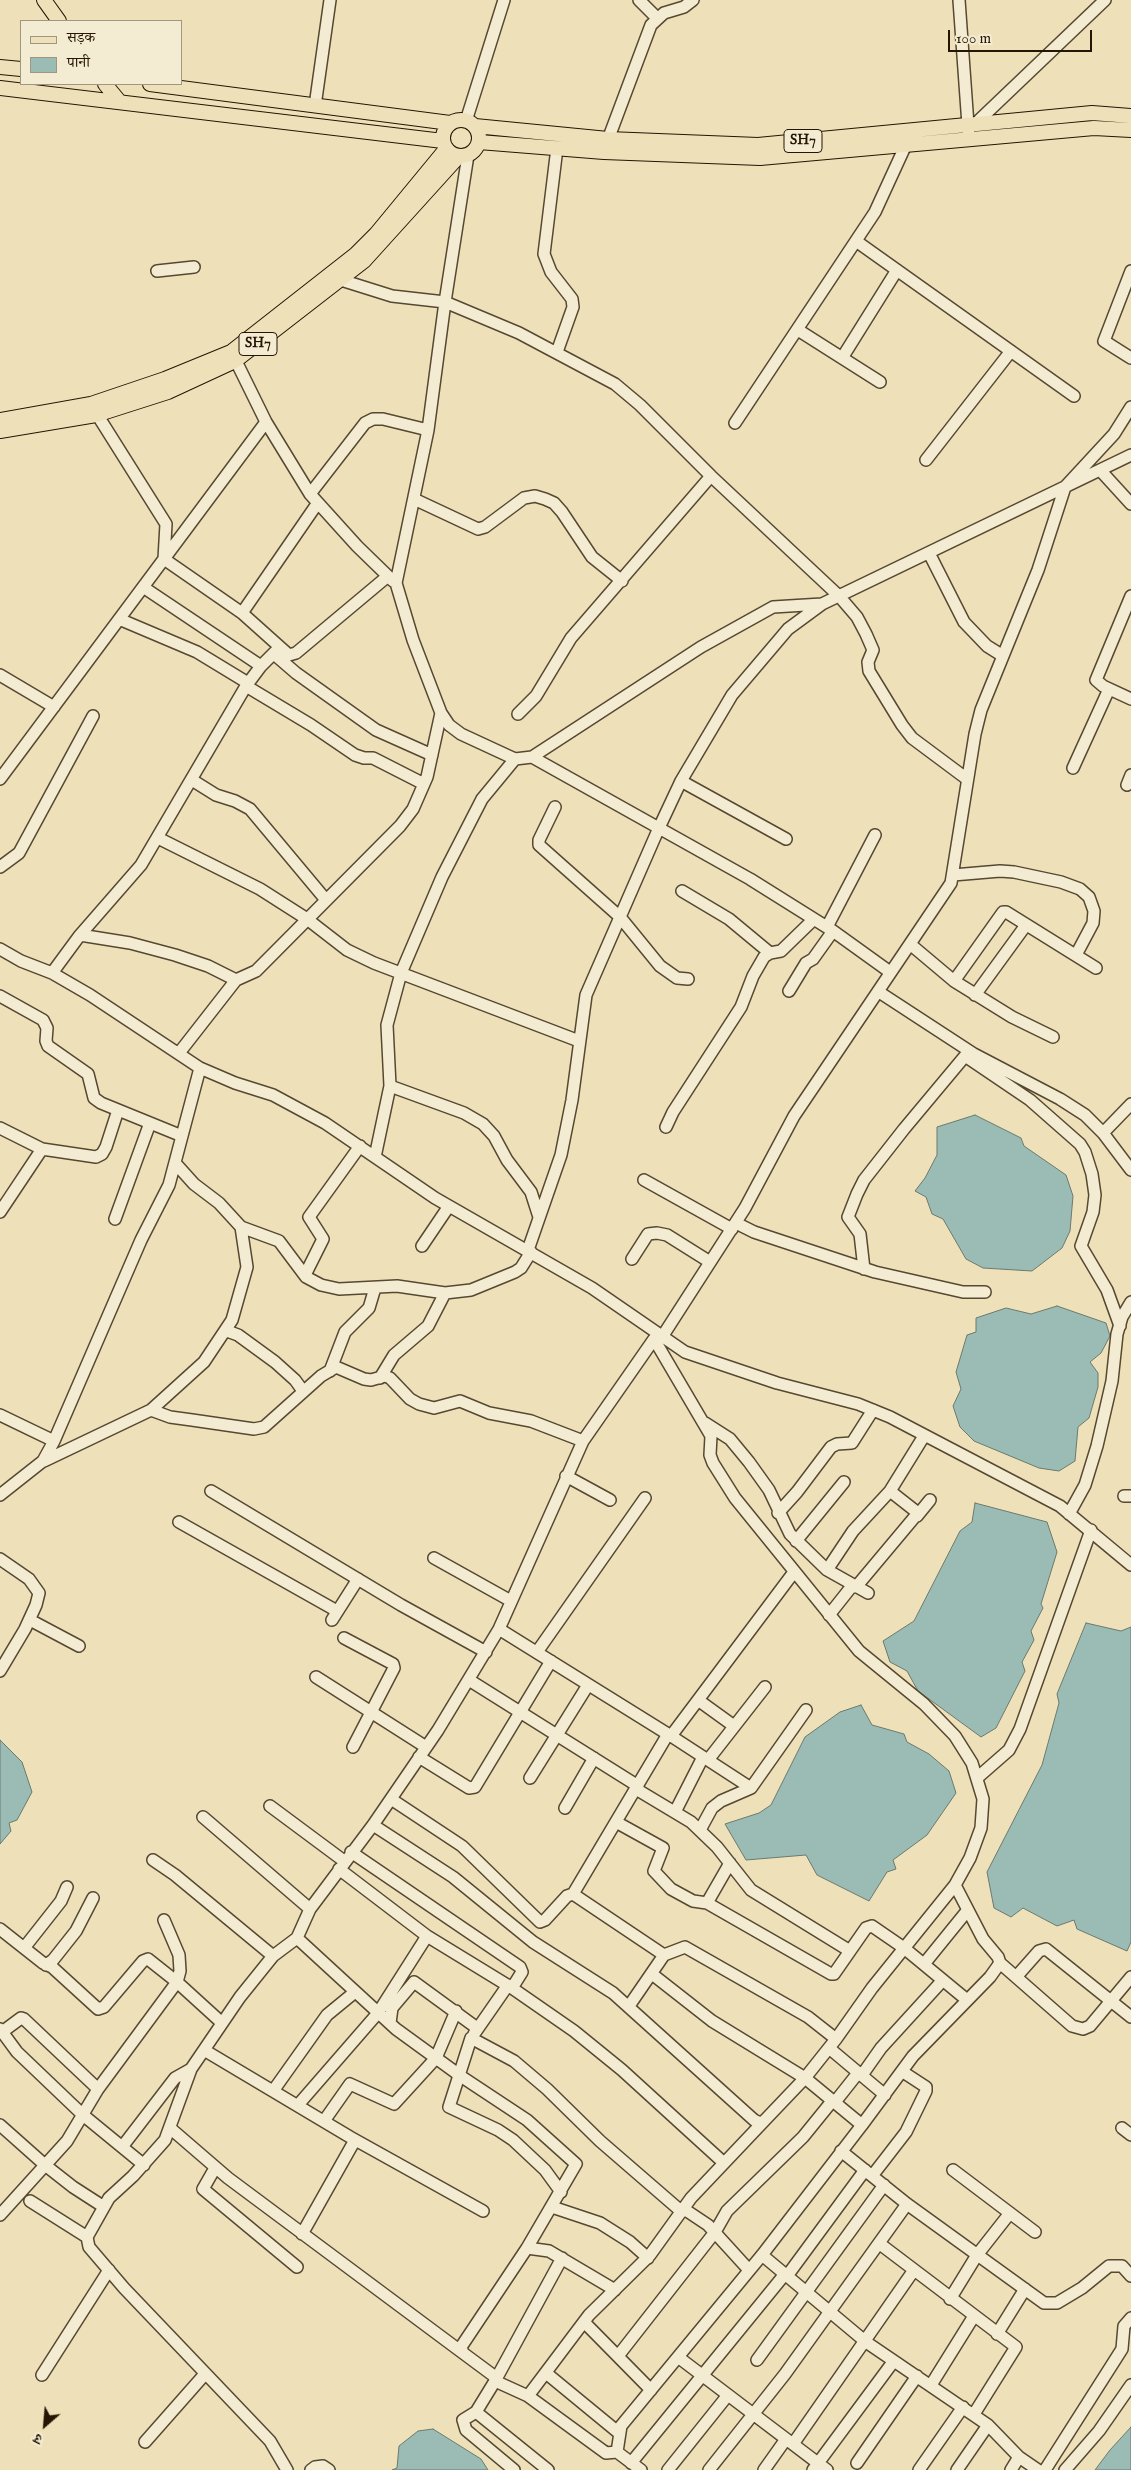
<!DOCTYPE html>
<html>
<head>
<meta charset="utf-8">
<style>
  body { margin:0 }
  #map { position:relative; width:1131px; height:2470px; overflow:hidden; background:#eee1b9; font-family:"IM FELL English","Noto Serif Devanagari",serif }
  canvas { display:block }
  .legend { position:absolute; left:20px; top:20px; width:162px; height:65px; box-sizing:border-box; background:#f4ecd2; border:1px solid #a19680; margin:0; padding:6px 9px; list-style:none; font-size:15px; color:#241504 }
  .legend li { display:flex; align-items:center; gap:10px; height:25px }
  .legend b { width:25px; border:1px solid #a19680 }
  .north { position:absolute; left:20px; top:2400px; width:50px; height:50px; -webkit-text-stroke:4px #f4ecd2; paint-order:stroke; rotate:207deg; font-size:14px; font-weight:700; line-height:20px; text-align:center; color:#241504 }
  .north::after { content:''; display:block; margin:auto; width:18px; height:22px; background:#241504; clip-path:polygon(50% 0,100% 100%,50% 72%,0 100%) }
  .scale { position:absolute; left:948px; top:30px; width:144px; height:22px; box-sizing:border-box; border:2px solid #241504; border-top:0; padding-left:6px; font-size:15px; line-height:18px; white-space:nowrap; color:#241504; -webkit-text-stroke:4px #f4ecd2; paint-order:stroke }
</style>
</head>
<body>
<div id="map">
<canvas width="1131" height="2470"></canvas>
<ul class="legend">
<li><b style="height:6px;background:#eee1b9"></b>सड़क</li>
<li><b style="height:14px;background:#9abcb5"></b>पानी</li>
</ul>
<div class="north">उ</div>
<div class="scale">100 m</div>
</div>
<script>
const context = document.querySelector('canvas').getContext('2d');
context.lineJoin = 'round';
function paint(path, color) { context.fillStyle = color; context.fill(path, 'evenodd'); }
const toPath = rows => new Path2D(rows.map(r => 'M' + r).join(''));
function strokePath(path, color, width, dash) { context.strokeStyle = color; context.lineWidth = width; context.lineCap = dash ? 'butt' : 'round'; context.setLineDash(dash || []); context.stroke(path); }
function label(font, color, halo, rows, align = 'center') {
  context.font = font + ' "IM FELL English",serif'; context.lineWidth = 4; context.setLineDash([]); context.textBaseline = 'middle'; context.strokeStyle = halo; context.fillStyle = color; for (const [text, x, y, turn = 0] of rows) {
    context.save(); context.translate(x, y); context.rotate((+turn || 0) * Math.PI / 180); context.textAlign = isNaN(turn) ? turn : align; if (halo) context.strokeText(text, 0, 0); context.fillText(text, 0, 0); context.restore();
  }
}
const water = toPath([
  [975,1115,1021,1138,1024,1146,1066,1175,1073,1196,1070,1231,1062,1248,1032,1271,983,1268,966,1259,943,1219,932,1214,926,1197,915,1191,925,1178,937,1155,937,1127,975,1115],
  [1057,1306,1106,1323,1110,1336,1101,1353,1090,1362,1098,1373,1098,1387,1089,1418,1078,1427,1075,1461,1059,1471,1039,1468,974,1441,960,1427,953,1406,961,1389,956,1372,967,1335,976,1332,976,1318,1006,1308,1031,1314,1057,1306],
  [975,1503,1047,1522,1057,1552,1041,1604,1043,1608,1031,1631,1034,1640,1022,1662,1025,1671,996,1728,981,1737,918,1691,907,1671,890,1662,883,1641,914,1621,960,1531,972,1522,975,1503],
  [1086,1623,1121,1631,1131,1627,1131,1942,1127,1951,1077,1929,1074,1920,1057,1926,1023,1908,1011,1917,994,1908,987,1872,1042,1765,1059,1703,1057,1694,1086,1623],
  [861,1705,872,1725,904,1734,907,1742,929,1754,949,1771,956,1793,927,1835,893,1860,896,1869,887,1872,869,1901,817,1875,806,1855,746,1860,725,1824,759,1813,771,1805,805,1737,840,1712,861,1705],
  [0,1740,22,1762,32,1792,17,1820,9,1823,11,1831,0,1844,0,1740],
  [1131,2427,1131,2470,1095,2470,1110,2450,1131,2427],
  [433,2429,481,2459,488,2470,392,2470,397,2468,399,2446,418,2431,433,2429]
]);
paint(water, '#9abcb5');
strokePath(water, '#6b796e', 1);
const minor = toPath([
  [639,0,657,18],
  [959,0,969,139],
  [315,106,330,0],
  [466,121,504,0],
  [974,125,1105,0],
  [606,145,651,25,664,13,684,7,693,0],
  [557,148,544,254,551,272,572,299,573,307,557,352],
  [468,155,445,302,428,430,396,583,413,640,441,713,449,725,461,734,515,759,532,757,750,879,833,931,890,972],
  [856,241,1074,396],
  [157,271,194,267],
  [1131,271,1104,341,1131,358],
  [341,280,392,296,445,302,519,333,615,384,640,405,711,476,839,596,857,617,866,634,873,650,868,662,869,671,902,725,912,738,967,779],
  [798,330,880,382],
  [232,353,266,422,310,494,357,546,393,581],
  [842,358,897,270],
  [93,408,166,524,164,559,242,613,280,647],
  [735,423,875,212,909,138],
  [926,460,1011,351],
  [1100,470,1131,504],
  [310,494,365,423,373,419,383,419,428,430],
  [414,499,478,529,485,527,524,498,535,496,545,499,554,503,562,512,592,557,622,581],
  [929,553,964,622,987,646,1003,656],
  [143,587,261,666],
  [1131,596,1096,680,1103,686,1131,699],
  [242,613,317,504],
  [119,619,197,652,248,683],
  [274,654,296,673,376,730,432,755],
  [0,675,54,707],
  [246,686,311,725,355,755,364,758,373,758,424,784],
  [518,714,536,696,571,638,711,476],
  [532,757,701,647,773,607,822,604,1131,455],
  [1073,768,1109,689],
  [0,779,266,422],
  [192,780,216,795,235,801,250,809,326,900],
  [681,781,786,839],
  [1127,785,1131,775],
  [555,807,539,840,539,845,620,917,660,966,677,978,688,979],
  [158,838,260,889,307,919,347,950,374,963,579,1041],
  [0,867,19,853,93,716],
  [953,875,1000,871,1014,872,1061,882,1080,889,1089,897,1094,911,1093,923,1076,955],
  [682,891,729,919,770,953],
  [827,927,875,835],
  [80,935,130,943,175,955,208,966,236,980,256,971,400,826,413,809,427,777,441,713],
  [910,944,954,981,1012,1017,1053,1037],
  [0,949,21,961,52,973,90,995,200,1068,235,1083,273,1095,325,1123,435,1198,592,1288,685,1352,777,1383,858,1404,890,1417,1060,1506,1131,1565],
  [52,973,80,935,141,865,246,686,261,666,280,647,289,655,296,653,388,576],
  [954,981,1003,912,1006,912,1096,968],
  [789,991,806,963,813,959,833,931],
  [879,992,974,1054,1060,1099,1085,1115,1103,1133,1131,1170],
  [975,995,1026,925],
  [0,996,43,1020,47,1028,46,1041,48,1046,88,1074,94,1098,101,1103,182,1136],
  [179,1053,236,980],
  [965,1056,1030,1100,1080,1144,1085,1152,1092,1174,1095,1195,1093,1212,1081,1246,1107,1290,1120,1326],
  [390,1086,464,1113,483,1124,494,1136,507,1160,531,1192,539,1217],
  [666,1127,673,1112,741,1007,753,976,764,957,770,953,781,951,814,919],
  [0,1128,42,1149,96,1157,102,1154,106,1147,118,1110],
  [1103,1133,1131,1104],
  [375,1157,390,1086,387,1025,401,973,442,877,482,799,515,759],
  [644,1180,732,1229],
  [0,1212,42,1149],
  [115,1219,150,1123],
  [736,1223,754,1232,875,1272,963,1292,985,1292],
  [241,1227,279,1241,306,1277,321,1285,339,1289,397,1286,445,1293,471,1290,515,1272,521,1268,531,1252],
  [422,1246,449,1206],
  [528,1250,561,1155,572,1100,586,995,658,830,681,781,732,695,788,629,822,604],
  [632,1259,648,1234,657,1233,667,1235,710,1262],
  [864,1269,860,1234,848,1217,857,1194,864,1180,904,1129,965,1056,971,1054],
  [305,1275,323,1239,309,1217,360,1146],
  [227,1331,238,1335,275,1362,295,1380,303,1391],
  [330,1371,345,1332,369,1308,375,1288],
  [380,1378,394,1355,428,1326,445,1293],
  [151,1410,170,1417,192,1420,254,1429,264,1427,321,1376,336,1367,364,1379,371,1380,385,1376,390,1378,410,1399,419,1404,434,1408,460,1401,489,1413,531,1421,583,1441],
  [0,1415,54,1441],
  [705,1423,730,1439,749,1462,769,1490,790,1534,827,1570,868,1593],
  [44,1461,151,1410,204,1362,232,1320,247,1267,241,1227,219,1203,194,1184,176,1164],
  [566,1476,610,1500],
  [211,1491,401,1605,486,1652],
  [0,1495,43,1461,54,1441,141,1240,169,1185,200,1068],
  [1124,1496,1131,1496],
  [778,1513,797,1492,831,1447,837,1444,852,1443,873,1410],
  [1069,1514,1085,1485,1097,1446,1112,1381,1117,1334,1122,1317,1131,1302],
  [917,1516,930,1500],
  [179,1522,337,1611],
  [796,1541,844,1482],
  [434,1558,511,1601],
  [0,1559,29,1579,39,1593,36,1605,25,1629,0,1671],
  [827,1570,853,1531,890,1491,924,1436],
  [856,1587,918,1513,890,1491],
  [829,1615,852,1586],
  [30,1620,79,1646],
  [332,1620,358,1579],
  [499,1629,671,1736,794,1572],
  [344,1638,393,1664,394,1668,353,1747],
  [537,1652,645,1498],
  [316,1677,426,1747],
  [469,1680,638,1786],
  [698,1700,734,1726],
  [668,1734,573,1894,664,1955,685,1947,808,2017,836,2039],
  [671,1736,751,1788],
  [419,1757,469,1788,475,1787,551,1661],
  [708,1760,765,1687],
  [530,1778,588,1685],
  [977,1778,1009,1750,1020,1729,1091,1530],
  [636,1789,691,1822,717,1847,751,1890,850,1951],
  [391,1799,462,1846,540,1922,545,1920,567,1896,573,1894],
  [270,1806,344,1861],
  [565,1808,594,1758],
  [675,1812,703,1757],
  [203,1817,310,1909],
  [616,1822,663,1848,654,1871,671,1889,693,1901,707,1903,831,1974,834,1974,866,1928,872,1926,904,1948,967,2000],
  [373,1825,453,1877,533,1942,613,1993,754,2120,760,2123,764,2121,805,2078,862,2125,762,2255,621,2426,617,2452],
  [700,1830,712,1808,721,1801,751,1788,806,1710],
  [351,1852,520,1967,522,1972,512,1988],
  [153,1860,175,1875,273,1956],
  [339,1869,427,1936],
  [707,1903,730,1863],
  [164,1920,179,1955,180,1971,177,1982,222,2023],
  [0,1929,43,1963,52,1967,98,2009,104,2007,143,1961,148,1959,153,1963,177,1982,98,2089,67,2141,0,2215],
  [297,1938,396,2029,462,2077,527,2120,576,2164,527,2248,461,2347,463,2353,494,2376,495,2381,476,2412,548,2470],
  [24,1948,61,1901,67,1887],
  [1000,1963,1072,2026,1083,2029,1090,2026,1131,1977],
  [924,1964,967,1911],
  [46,1965,53,1960,76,1931,93,1898],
  [652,1974,712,2021,805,2078,836,2039,872,1988,955,1885,970,1858,981,1828,983,1799,972,1763,955,1736,924,1704,859,1651,735,1498,713,1463,710,1455,711,1436,654,1339],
  [1016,1977,1039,1951,1046,1949,1131,2017],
  [629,2006,664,1955],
  [390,2023,392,2008,414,1982,477,2028],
  [0,2029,17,2052,83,2115,144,2165],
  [2,2032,21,2018,24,2019,98,2089],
  [474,2034,508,1985],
  [829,2048,885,2095],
  [204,2050,350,2137,483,2211],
  [862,2075,881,2048,943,1980],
  [273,2091,327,2015,355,1992],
  [835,2102,858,2073],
  [298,2105,378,2013,427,1936,512,1988,574,2031,622,2070,724,2163],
  [324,2121,350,2084,394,2104,436,2058,456,2011],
  [0,2125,45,2165,73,2187,104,2207],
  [862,2125,913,2056,990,1977,1000,1963,998,1957,983,1939,955,1885],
  [170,2128,228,2178,463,2353],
  [1122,2128,1131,2135],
  [122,2147,175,2078,191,2069],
  [841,2151,907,2204,1044,2303,1057,2303,1082,2288,1109,2266,1122,2266,1131,2276],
  [215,2168,203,2189,297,2267],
  [953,2170,1035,2232],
  [872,2176,906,2132,926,2091,926,2087,903,2072],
  [561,2192,545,2170,513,2140,498,2130,449,2107,471,2038,514,2061,547,2089,600,2141,682,2212],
  [30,2201,87,2237],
  [552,2207,600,2223,630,2242,648,2258],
  [684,2209,708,2225,749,2270],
  [302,2234,355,2140],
  [880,2244,1016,2347,974,2414],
  [527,2248,549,2251,615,2290],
  [762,2255,866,2342,988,2425,1019,2457,1038,2470],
  [562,2258,495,2381,528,2396,606,2453,617,2452,641,2470],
  [787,2276,865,2170],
  [950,2299,977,2255,1010,2213],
  [584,2322,651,2390],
  [997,2334,1025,2289],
  [618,2356,715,2232,727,2211,803,2137,833,2100],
  [678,2357,827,2470],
  [757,2360,884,2185],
  [546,2373,619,2433],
  [42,2375,109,2270],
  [931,2385,974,2316],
  [528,2396,589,2315,650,2255,691,2198,764,2121],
  [476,2412,463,2420,466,2430,514,2470],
  [145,2442,205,2374],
  [793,2444,914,2270],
  [631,2463,785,2274],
  [857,2463,917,2376],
  [287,2470,270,2441,124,2288,89,2247,87,2237,109,2198,133,2176,165,2140,191,2069,240,1997,273,1956,297,1938,310,1909,373,1825,438,1730,499,1629,583,1441,654,1339,662,1337,745,1208,794,1116,951,883,975,734,981,710,1038,570,1065,487,1114,434,1131,407],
  [311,2470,315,2467,323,2466,329,2470],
  [668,2470,728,2395],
  [709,2470,785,2374,907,2204],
  [764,2470,786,2439],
  [813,2470,893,2362],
  [919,2470,963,2407],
  [957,2470,988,2425],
  [1011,2470,1019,2457],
  [1045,2470,1122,2349,1124,2326,1131,2318],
  [1065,2470,1099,2431,1131,2385]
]);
const major = toPath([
  [44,0,59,21],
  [0,67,21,69],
  [105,84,119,101],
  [150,84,450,123],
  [0,88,443,141],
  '443 138a18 18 0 1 1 36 0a18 18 0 1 1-36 0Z',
  [475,126,608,139,758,145,1092,113,1131,116],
  [479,142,604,152,760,158,1094,128,1131,130],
  [0,420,91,404,165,379,231,352,356,254,376,234,446,149],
  [0,431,96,415,168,392,235,361,364,261,459,156]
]);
strokePath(minor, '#564831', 14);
strokePath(major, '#241504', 16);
strokePath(minor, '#f4ecd2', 11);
strokePath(major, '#eee1b9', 14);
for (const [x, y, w] of [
  [803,141,38],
  [258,344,38]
]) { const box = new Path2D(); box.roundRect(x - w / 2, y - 11.5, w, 23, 4); context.fillStyle = '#f4ecd2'; context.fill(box); strokePath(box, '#241504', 1); }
label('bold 14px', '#241504', null, [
  ["SH7",803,141],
  ["SH7",258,344]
]);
</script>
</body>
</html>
